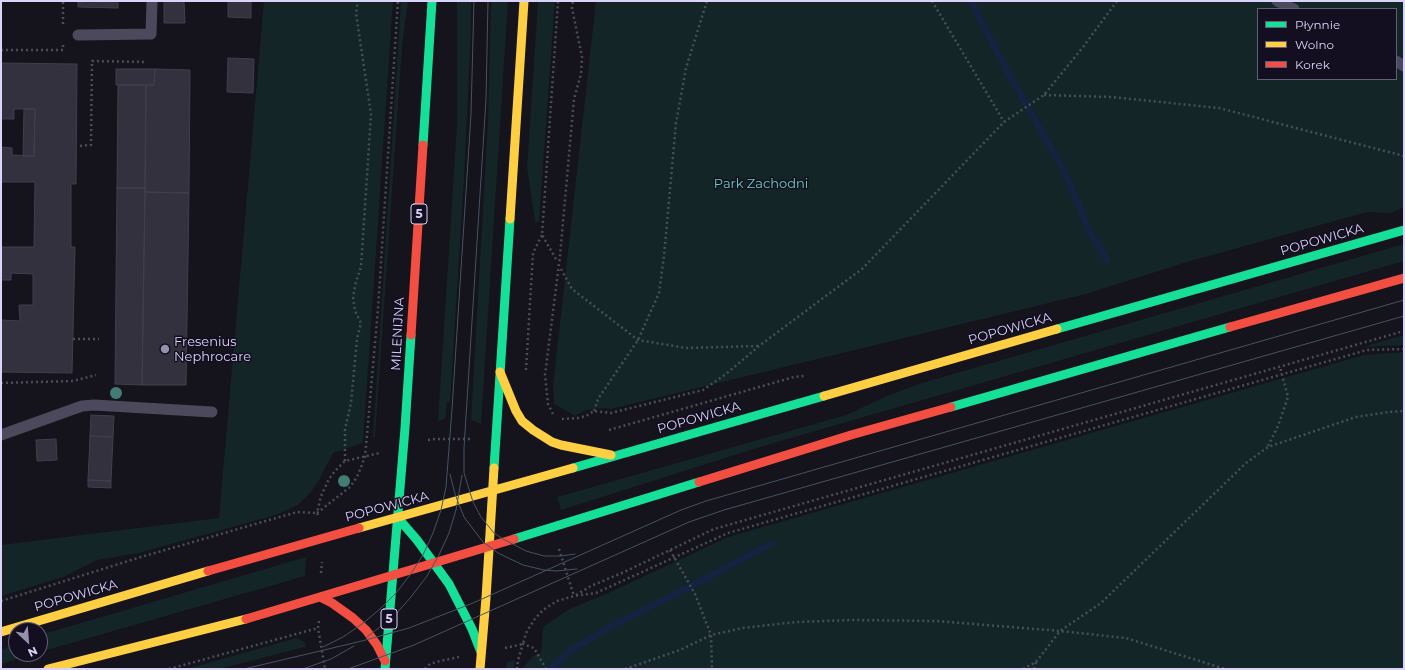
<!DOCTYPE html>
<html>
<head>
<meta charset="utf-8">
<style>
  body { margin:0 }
  #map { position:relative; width:1405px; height:670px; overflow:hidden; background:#15131c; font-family:Montserrat,sans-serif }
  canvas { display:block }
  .frame { position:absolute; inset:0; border:2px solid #dad3fa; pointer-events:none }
  .legend { position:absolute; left:1257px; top:8px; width:140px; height:72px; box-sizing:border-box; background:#130f20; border:1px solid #635d77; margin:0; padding:5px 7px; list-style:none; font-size:12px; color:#dad3fa }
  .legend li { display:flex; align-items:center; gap:8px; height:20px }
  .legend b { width:20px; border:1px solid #635d77 }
  .north { position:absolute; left:8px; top:622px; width:40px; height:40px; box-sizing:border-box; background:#130f20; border:1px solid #635d77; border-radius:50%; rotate:154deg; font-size:11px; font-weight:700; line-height:16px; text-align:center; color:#dad3fa }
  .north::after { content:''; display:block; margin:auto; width:14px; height:18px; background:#9590ac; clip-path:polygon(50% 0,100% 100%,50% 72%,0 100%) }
</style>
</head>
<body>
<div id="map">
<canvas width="1405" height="670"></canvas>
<div class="frame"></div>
<ul class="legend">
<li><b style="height:5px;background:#16e098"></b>Płynnie</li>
<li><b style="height:5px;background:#ffcf43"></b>Wolno</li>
<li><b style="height:5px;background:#f24e42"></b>Korek</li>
</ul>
<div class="north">N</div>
</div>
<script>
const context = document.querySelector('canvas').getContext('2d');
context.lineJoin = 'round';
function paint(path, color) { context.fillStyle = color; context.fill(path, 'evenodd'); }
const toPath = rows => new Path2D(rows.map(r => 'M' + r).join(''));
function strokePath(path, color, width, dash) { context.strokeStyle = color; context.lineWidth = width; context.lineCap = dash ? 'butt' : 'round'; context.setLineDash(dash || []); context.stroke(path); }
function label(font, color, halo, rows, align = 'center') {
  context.font = font + ' Montserrat,sans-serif'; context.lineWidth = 3; context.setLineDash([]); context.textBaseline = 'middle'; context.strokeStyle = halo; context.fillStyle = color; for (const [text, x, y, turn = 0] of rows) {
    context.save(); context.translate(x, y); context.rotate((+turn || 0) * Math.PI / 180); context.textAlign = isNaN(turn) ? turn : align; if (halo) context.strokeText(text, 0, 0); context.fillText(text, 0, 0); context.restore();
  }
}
paint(toPath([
  [264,1,393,1,363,443,333,453,318,482,310,493,298,505,276,515,139,553,97,560,63,577,1,596,1,545,219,518],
  [401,1,408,1,402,47,375,437,373,438],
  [457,1,471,1,471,31,464,179,450,402,447,402,445,419,438,421,457,124],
  [491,1,508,1,481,424,471,420,488,120],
  [538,1,555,1,539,222,535,222,527,167],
  [596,1,1404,1,1404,207,1391,213,1367,212,1187,262,1086,294,611,409,605,408,585,410,575,416,554,404,553,386],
  [1258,9,1396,9,1396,79,1258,79],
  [1404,244,1404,261,760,447,561,510,557,497,846,415,887,396,922,383],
  [1404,335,1404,345,1363,347,1366,346],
  [1404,352,1404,669,522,669,533,656,541,653,543,627,569,609,606,594,728,537,1364,355],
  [306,557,305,576,40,652,40,635],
  [296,638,303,641,306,644,305,647,219,669,187,669],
  [16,643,16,654,34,654,1,664,1,650],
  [515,660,514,669,506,669,507,662]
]), '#132527');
strokePath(toPath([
  [971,1,1005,67,1064,171,1090,232,1107,260],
  [550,669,570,651,610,627,707,578,772,543]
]), '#152240', 7);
const building = toPath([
  [78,1,118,1,118,8,78,7,78,1],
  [164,1,184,1,185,23,164,23,164,1],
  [228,1,251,1,251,18,228,17,228,1],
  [228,58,254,59,253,93,227,92,228,58],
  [1,63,77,64,76,184,71,184,71,247,75,247,72,373,1,372,1,320,20,321,19,305,33,305,33,274,11,273,11,280,1,280,1,247,34,247,35,182,1,182,1,147,12,148,12,155,34,156,35,109,14,109,14,119,1,119,1,63],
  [116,69,155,69,154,85,116,85,116,69],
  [155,69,190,70,189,193,145,192,146,85,154,85,155,69],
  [118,85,146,85,145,188,117,188,118,85],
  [24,109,35,109,34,156,23,156,24,109],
  [117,188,145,188,142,385,115,384,117,188],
  [145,192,189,193,186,385,142,385,145,192],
  [91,415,114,416,113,437,90,436,91,415],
  [90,436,113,437,111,481,88,480,90,436],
  [56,439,57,460,37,461,36,440,56,439],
  [88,480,111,481,111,488,88,487,88,480]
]);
paint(building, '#34313e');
strokePath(building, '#423e4f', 1);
strokePath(toPath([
  [932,1,1004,122],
  [63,24,63,1],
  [1,50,63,50,63,45],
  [1044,95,1111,97,1219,108,1404,156],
  [80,146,91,145,92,61,146,62],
  [556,259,542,235,558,1],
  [561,269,572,289,638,340,686,348,758,346],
  [73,339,99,339],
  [526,370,533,253,542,235],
  [1,383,73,381,96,375],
  [594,411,598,399,638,340,659,293,664,256,676,123,686,68,707,1],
  [553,414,548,404,545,375,560,256,574,99,581,74,582,57,572,8,573,1],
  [562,419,578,418,586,416,594,411,611,413,703,390,726,374,759,346,862,269,1004,122,1044,95,1083,47,1117,1],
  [609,430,794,377,804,376],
  [428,440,435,439,472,439],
  [1268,446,1278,426,1288,397,1280,367],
  [345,461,345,429,351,403,357,339,361,323,355,311,353,297,356,282,361,267,371,114,356,13,358,1],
  [317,513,350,487,357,477,365,457,378,309,398,1],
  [318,515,317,513,321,496,329,479,335,471,345,461,380,453],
  [559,549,574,596],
  [670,550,695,594,711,635,712,669],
  [321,573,322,562],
  [576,595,591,586,624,572,714,529,1404,331],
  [1,601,141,557,297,512,317,513],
  [319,621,318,628,325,669],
  [505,648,523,644,526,633,534,620,543,610,557,601,574,596,596,593,728,533,1367,350,1404,349],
  [169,669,318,628],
  [425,669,430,664,440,661,459,657],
  [517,669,518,660,523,644,534,648,546,669],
  [625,669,680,650,711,635,743,628,796,622,851,620,937,621,1060,631,1126,638,1225,669],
  [1023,669,1036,662,1060,631,1101,603,1246,463,1268,447,1356,417,1389,412,1404,411],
  [1034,669,1036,662]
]), '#474f5b', 2.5, [2, 3]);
strokePath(toPath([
  [1277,1,1294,9],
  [78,35,151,34,152,1],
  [1396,61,1404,66],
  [1,435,82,406,94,405,212,412]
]), '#4b495b', 11);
strokePath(toPath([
  [423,145,432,1],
  [1057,329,1404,230],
  [951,407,1230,327],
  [494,468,510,219],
  [573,468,824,396],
  [398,518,417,540,449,584,472,629,481,652],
  [514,539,699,482],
  [385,669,405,428,411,335]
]), '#16e098', 9);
strokePath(toPath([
  [510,219,524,1],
  [500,372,516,411,522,421,533,430,552,442,561,445,611,455],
  [824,396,1057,329],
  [359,528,573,468],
  [1,632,208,571],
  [48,669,246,619],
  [480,669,486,598,494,468]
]), '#ffcf43', 9);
strokePath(toPath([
  [1230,327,1404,278],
  [411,335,423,145],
  [699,482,851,435,951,407],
  [208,571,359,528],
  [320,597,332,603,353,618,366,630,377,645,385,661],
  [246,619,514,539]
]), '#f24e42', 9);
strokePath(toPath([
  [488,1,486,99,464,448,464,473,473,502,481,517,494,533,503,539,526,551,544,556,561,556,575,554],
  [450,474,455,494,464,517,483,542,498,553,523,565,544,570,556,571,577,569],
  [367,637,394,616,411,597,427,576,439,555,449,533,456,510,462,475],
  [323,647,343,637,362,624,380,609,396,593,410,575,423,555,433,533,441,510,446,487,452,409,471,114,474,1],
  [244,669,362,641,409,628,473,603,681,510,706,501,1404,300],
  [303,669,331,659,354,646],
  [348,669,414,645,689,522,724,510,1404,316]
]), '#455463', 1);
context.fillStyle = '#437c75';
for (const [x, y] of [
  [116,393],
  [344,481]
]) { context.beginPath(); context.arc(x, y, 6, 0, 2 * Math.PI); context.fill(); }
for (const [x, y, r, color] of [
  [165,349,5,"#9590ac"]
]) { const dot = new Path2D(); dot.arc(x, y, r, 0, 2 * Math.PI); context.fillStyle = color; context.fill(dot); strokePath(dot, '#130f20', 1.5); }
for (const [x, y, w] of [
  [419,214,16],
  [389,619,16]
]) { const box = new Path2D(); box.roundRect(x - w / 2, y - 10, w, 20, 3); context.fillStyle = '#130f20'; context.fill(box); strokePath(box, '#dad3fa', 1); }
label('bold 12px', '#dad3fa', null, [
  ["5",419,214],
  ["5",389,619]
]);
label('13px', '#68d1be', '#130f20', [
  ["Park Zachodni",761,184]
]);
label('13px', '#dad3fa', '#130f20', [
  ["POPOWICKA",1322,240,-16],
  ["POPOWICKA",1010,329,-16],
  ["MILENIJNA",398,334,-87],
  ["POPOWICKA",699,418,-16],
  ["POPOWICKA",387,507,-15],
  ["POPOWICKA",76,596,-16]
]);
label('13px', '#dad3fa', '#130f20', [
  ["Fresenius",174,342],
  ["Nephrocare",174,357]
], 'left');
</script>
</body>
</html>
